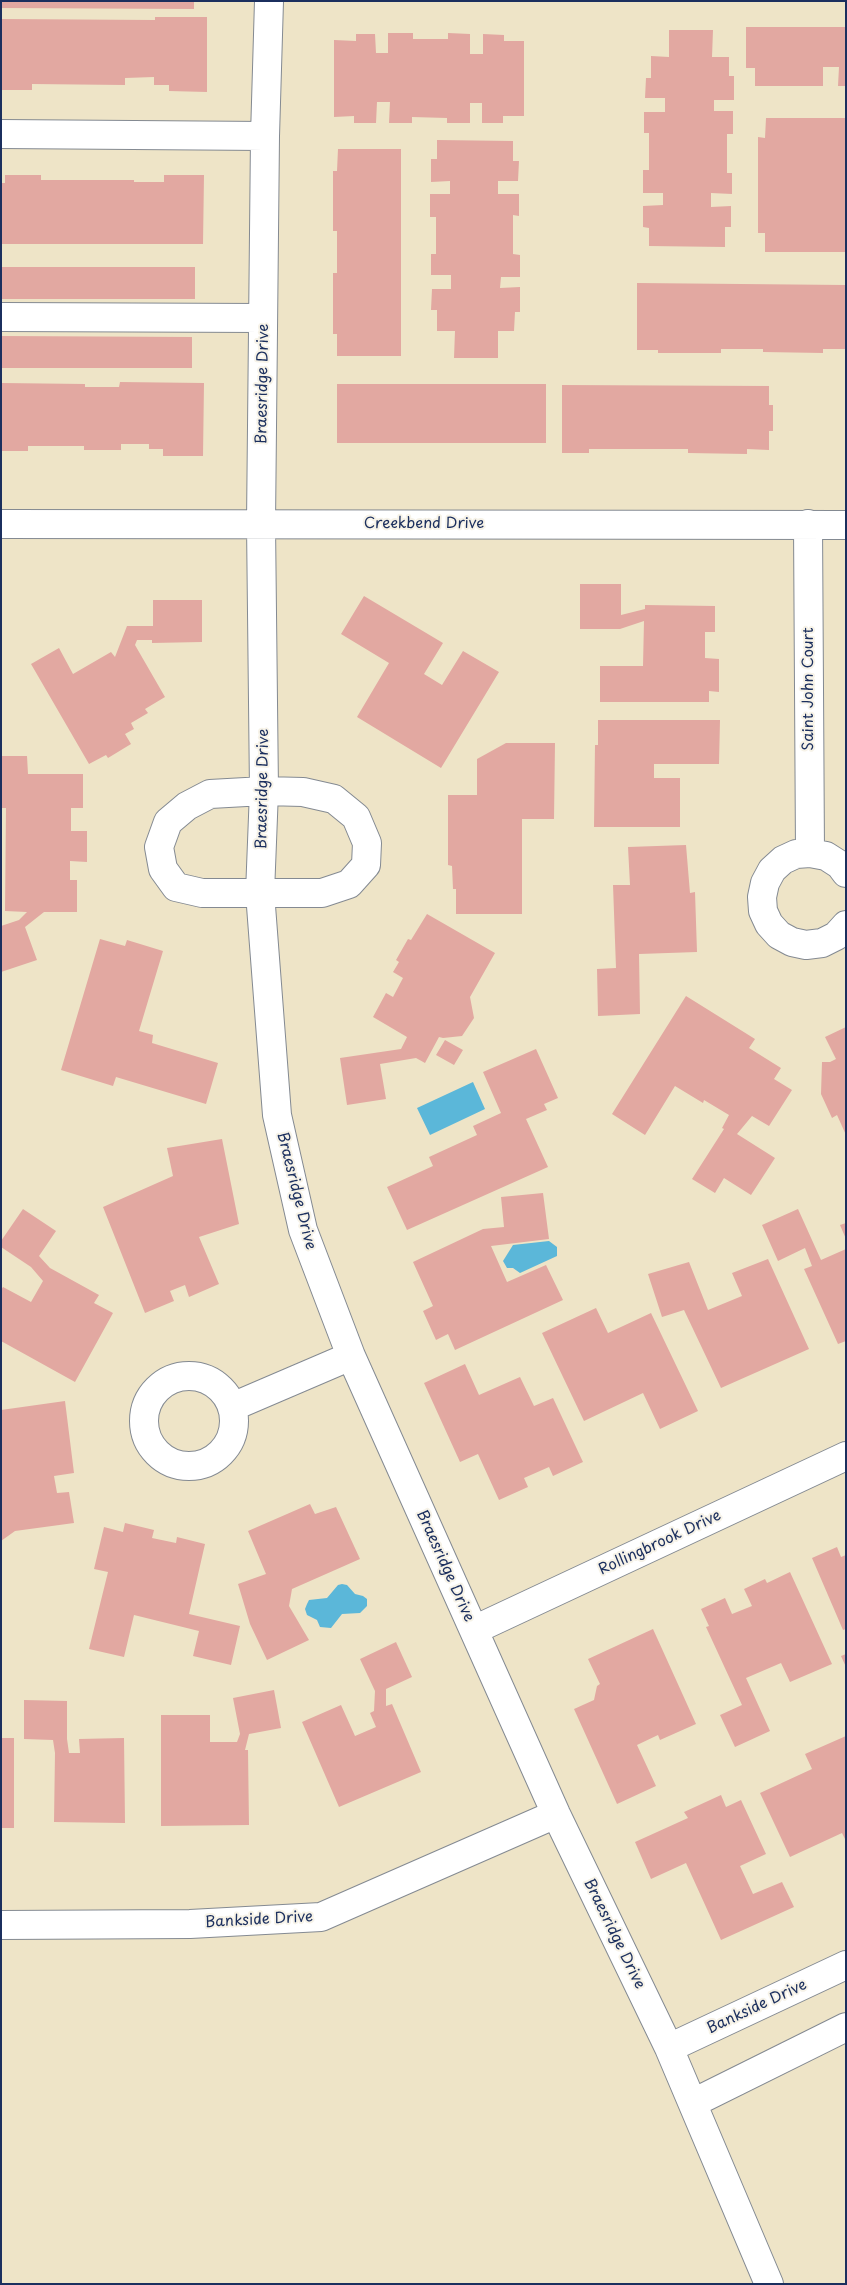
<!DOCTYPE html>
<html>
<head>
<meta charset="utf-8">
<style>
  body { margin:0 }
  #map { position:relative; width:847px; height:2285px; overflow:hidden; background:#eee4c7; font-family:"Playpen Sans",sans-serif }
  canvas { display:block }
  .frame { position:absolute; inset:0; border:2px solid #1b2f5e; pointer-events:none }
</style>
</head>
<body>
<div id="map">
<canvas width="847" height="2285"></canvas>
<div class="frame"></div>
</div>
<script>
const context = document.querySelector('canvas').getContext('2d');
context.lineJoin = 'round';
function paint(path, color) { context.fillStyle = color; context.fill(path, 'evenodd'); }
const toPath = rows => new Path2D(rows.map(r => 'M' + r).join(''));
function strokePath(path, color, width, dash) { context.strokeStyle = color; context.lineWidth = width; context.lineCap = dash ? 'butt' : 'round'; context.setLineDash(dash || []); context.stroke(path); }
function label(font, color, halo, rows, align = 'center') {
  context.font = font + ' "Playpen Sans",sans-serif'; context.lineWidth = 4; context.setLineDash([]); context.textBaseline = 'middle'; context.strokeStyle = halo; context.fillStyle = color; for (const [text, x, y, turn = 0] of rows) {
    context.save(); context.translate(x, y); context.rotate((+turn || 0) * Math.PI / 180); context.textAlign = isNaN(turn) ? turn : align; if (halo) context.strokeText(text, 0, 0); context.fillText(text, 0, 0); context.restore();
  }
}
paint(toPath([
  [473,1082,485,1109,430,1135,417,1108],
  [549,1241,557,1247,557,1256,520,1273,513,1268,507,1268,503,1261,513,1245],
  [342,1584,347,1585,355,1594,363,1596,367,1599,367,1606,360,1613,342,1614,331,1628,320,1627,317,1620,307,1615,305,1609,307,1604,309,1600,327,1598,338,1585]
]), '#5bb7d9');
paint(toPath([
  [1,1,194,1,194,9,1,8],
  [155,17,207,17,207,92,169,91,169,85,154,85,154,77,125,78,125,85,32,84,32,90,1,90,1,19,155,20],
  [746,27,846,27,846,86,838,86,839,67,823,67,823,86,755,86,755,68,746,68],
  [669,30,713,30,712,57,729,57,729,76,734,76,734,100,714,100,714,111,733,111,733,134,727,134,727,173,732,173,732,194,711,193,711,207,731,206,731,227,725,227,725,247,649,246,649,228,643,227,643,206,663,205,663,193,643,193,643,170,649,170,649,133,644,133,644,112,665,112,665,98,645,98,646,78,651,78,651,56,669,57],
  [388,33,413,33,413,39,448,39,448,33,470,34,470,54,483,54,483,34,504,35,504,41,524,41,524,116,503,116,503,123,482,123,482,103,470,103,470,123,447,123,447,118,412,117,412,123,389,123,390,102,377,102,376,123,354,123,354,116,334,117,334,40,356,41,356,34,375,34,376,53,388,53],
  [766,118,846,118,846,252,765,252,765,233,758,233,758,137,765,138],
  [437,140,513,141,513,161,519,161,518,181,498,181,498,194,519,194,519,216,513,215,513,254,520,255,520,277,501,277,500,288,520,287,520,312,515,312,514,331,498,331,498,358,454,358,455,331,437,331,437,310,431,310,432,289,451,289,451,275,431,275,431,254,436,254,436,217,430,217,430,194,450,194,450,181,431,182,431,159,437,159],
  [338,149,401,149,401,356,337,356,337,334,333,334,333,273,337,273,337,231,333,231,333,171,337,171],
  [5,175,41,175,41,180,134,180,134,182,164,182,164,175,204,175,203,244,1,244,1,183,5,183],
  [1,267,195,267,195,299,1,299],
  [637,283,845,285,845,349,823,349,823,353,763,352,763,349,721,349,721,353,658,353,658,350,637,350],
  [1,336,192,337,192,368,1,368],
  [120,382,204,383,203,456,163,456,163,449,149,449,149,444,121,444,121,450,84,450,84,446,28,446,28,451,1,451,1,383,85,384,85,387,119,387],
  [337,384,546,384,546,443,337,443],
  [562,385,769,386,769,405,773,405,773,431,769,431,769,450,747,449,747,454,688,453,688,449,589,449,589,453,562,453],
  [580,584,621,584,621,615,645,609,645,605,715,606,715,632,705,632,705,658,719,659,719,692,709,691,709,702,600,702,600,666,643,666,644,621,620,629,580,629],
  [364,596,443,643,424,674,442,685,463,651,499,672,441,768,357,717,389,663,341,634],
  [153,600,202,600,202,642,152,643,152,640,137,640,135,645,165,697,145,709,148,713,131,723,134,729,125,734,131,744,108,758,106,755,89,764,31,664,59,648,73,674,111,652,115,657,127,626,153,626],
  [598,720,720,720,719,764,654,764,654,778,680,778,680,827,594,827,595,745,598,745],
  [506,743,555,743,554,819,522,819,522,914,456,914,456,889,453,889,452,866,448,865,448,795,477,795,477,759],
  [1,756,27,756,28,774,83,774,83,808,71,808,71,831,87,831,87,862,70,861,70,880,77,880,77,912,44,912,25,927,37,960,1,972,1,926,19,920,27,912,5,911,6,808,1,808],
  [686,845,690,893,695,892,697,952,639,954,640,1014,598,1016,597,969,616,968,613,885,630,885,628,847],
  [427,914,495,953,470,997,474,1018,462,1036,443,1038,439,1037,425,1063,416,1058,380,1064,386,1099,347,1105,340,1058,401,1049,407,1037,373,1017,386,993,393,997,403,978,393,972,399,962,396,960,408,939,411,940],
  [100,939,125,946,127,940,163,951,139,1031,153,1035,152,1043,218,1063,206,1104,116,1077,113,1086,61,1070],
  [686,996,755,1039,749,1048,781,1068,774,1079,792,1090,769,1126,752,1116,737,1134,775,1158,751,1195,724,1178,715,1193,692,1179,724,1129,722,1128,729,1115,704,1100,703,1103,675,1086,645,1135,612,1114],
  [846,1027,846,1135,837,1115,832,1118,821,1094,822,1062,830,1062,836,1059,825,1037],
  [445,1040,463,1050,454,1065,436,1055],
  [536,1049,558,1098,544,1104,547,1110,526,1119,548,1167,407,1230,387,1187,433,1166,429,1157,477,1135,473,1126,501,1113,483,1072],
  [222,1139,239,1224,199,1237,219,1284,189,1297,185,1285,170,1291,174,1301,145,1313,103,1207,173,1176,167,1148],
  [543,1193,549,1239,491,1246,507,1282,546,1265,563,1300,455,1350,448,1334,436,1340,423,1311,433,1306,413,1262,483,1229,504,1227,501,1197],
  [23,1209,56,1231,39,1256,50,1268,99,1295,94,1303,113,1313,75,1382,1,1341,1,1290,3,1287,31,1302,43,1281,31,1267,1,1247,1,1241],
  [798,1209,821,1260,846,1249,846,1341,838,1344,804,1269,812,1266,805,1248,778,1261,762,1225],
  [846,1223,846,1239,840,1225],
  [768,1259,809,1349,721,1388,684,1310,662,1317,648,1274,689,1262,708,1310,742,1296,732,1273],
  [596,1308,608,1333,651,1313,698,1411,660,1429,643,1393,584,1421,542,1333],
  [465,1364,479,1395,520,1377,534,1406,553,1398,583,1462,553,1476,549,1467,524,1478,528,1487,499,1500,478,1454,460,1462,424,1383],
  [65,1401,74,1473,54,1476,57,1493,69,1492,74,1523,15,1531,1,1541,1,1410],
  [310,1504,315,1514,336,1507,360,1559,292,1589,289,1606,309,1640,267,1660,250,1624,238,1584,266,1574,248,1531],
  [125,1523,154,1530,152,1538,176,1543,177,1537,205,1544,189,1614,240,1626,231,1665,193,1656,199,1631,134,1615,124,1657,89,1649,108,1572,94,1569,104,1527,123,1532],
  [837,1547,841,1557,846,1555,846,1629,843,1630,812,1558],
  [790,1572,832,1664,790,1682,781,1663,746,1678,770,1731,735,1747,720,1715,742,1705,706,1627,709,1626,701,1609,725,1598,732,1614,752,1606,744,1589,765,1579,767,1583],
  [653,1629,696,1724,660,1740,658,1735,637,1745,656,1786,617,1804,574,1709,594,1700,597,1686,600,1684,588,1659],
  [396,1642,412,1677,386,1689,386,1706,392,1704,421,1772,339,1807,302,1722,341,1705,355,1736,376,1727,370,1713,374,1711,375,1691,360,1659],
  [846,1654,846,1667,841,1656],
  [274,1690,281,1728,249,1734,245,1750,248,1750,249,1825,161,1826,161,1715,210,1715,210,1742,237,1742,240,1734,233,1698],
  [24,1700,67,1701,67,1739,69,1753,80,1753,79,1739,124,1738,125,1823,54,1822,55,1753,53,1740,24,1739],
  [846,1736,846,1841,842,1833,790,1857,760,1793,812,1769,805,1754],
  [1,1738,14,1738,14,1828,1,1828],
  [721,1795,726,1807,741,1800,766,1854,740,1866,753,1894,782,1882,794,1907,721,1940,686,1863,651,1879,635,1842,688,1818,684,1812]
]), '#e2a8a1');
const minor = toPath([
  [269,1,265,136,261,524,264,791,260,893,277,1115,303,1230,351,1356,556,1814,669,2048,769,2284],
  [1,134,265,136],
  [1,317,263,318],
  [1,524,846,525],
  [808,524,810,853],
  [264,791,303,792,334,799,356,817,367,843,366,865,349,884,322,893,202,893,176,887,163,869,159,847,168,822,187,806,210,794,264,791],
  [846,873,840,865,826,856,810,853,796,854,783,860,772,870,765,883,762,897,763,911,769,924,779,935,792,942,806,945,822,943,836,936,846,925],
  '144 1421a45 45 0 1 1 90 0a45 45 0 1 1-90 0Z',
  [232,1407,351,1356],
  [474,1630,846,1456],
  [1,1925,190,1924,321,1917,556,1814],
  [669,2048,846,1965],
  [693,2103,846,2027]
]);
strokePath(minor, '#848a92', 30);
strokePath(minor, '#fff', 28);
label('15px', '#1b2f5e', '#f7f3e8', [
  ["Braesridge Drive",263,384,-89],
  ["Creekbend Drive",424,524],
  ["Saint John Court",809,689,-90],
  ["Braesridge Drive",263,789,-89],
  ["Braesridge Drive",296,1191,76],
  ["Rollingbrook Drive",660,1543,-25],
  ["Braesridge Drive",445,1566,66],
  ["Bankside Drive",259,1920,-3],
  ["Braesridge Drive",614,1934,64],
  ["Bankside Drive",757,2007,-25]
]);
</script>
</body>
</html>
